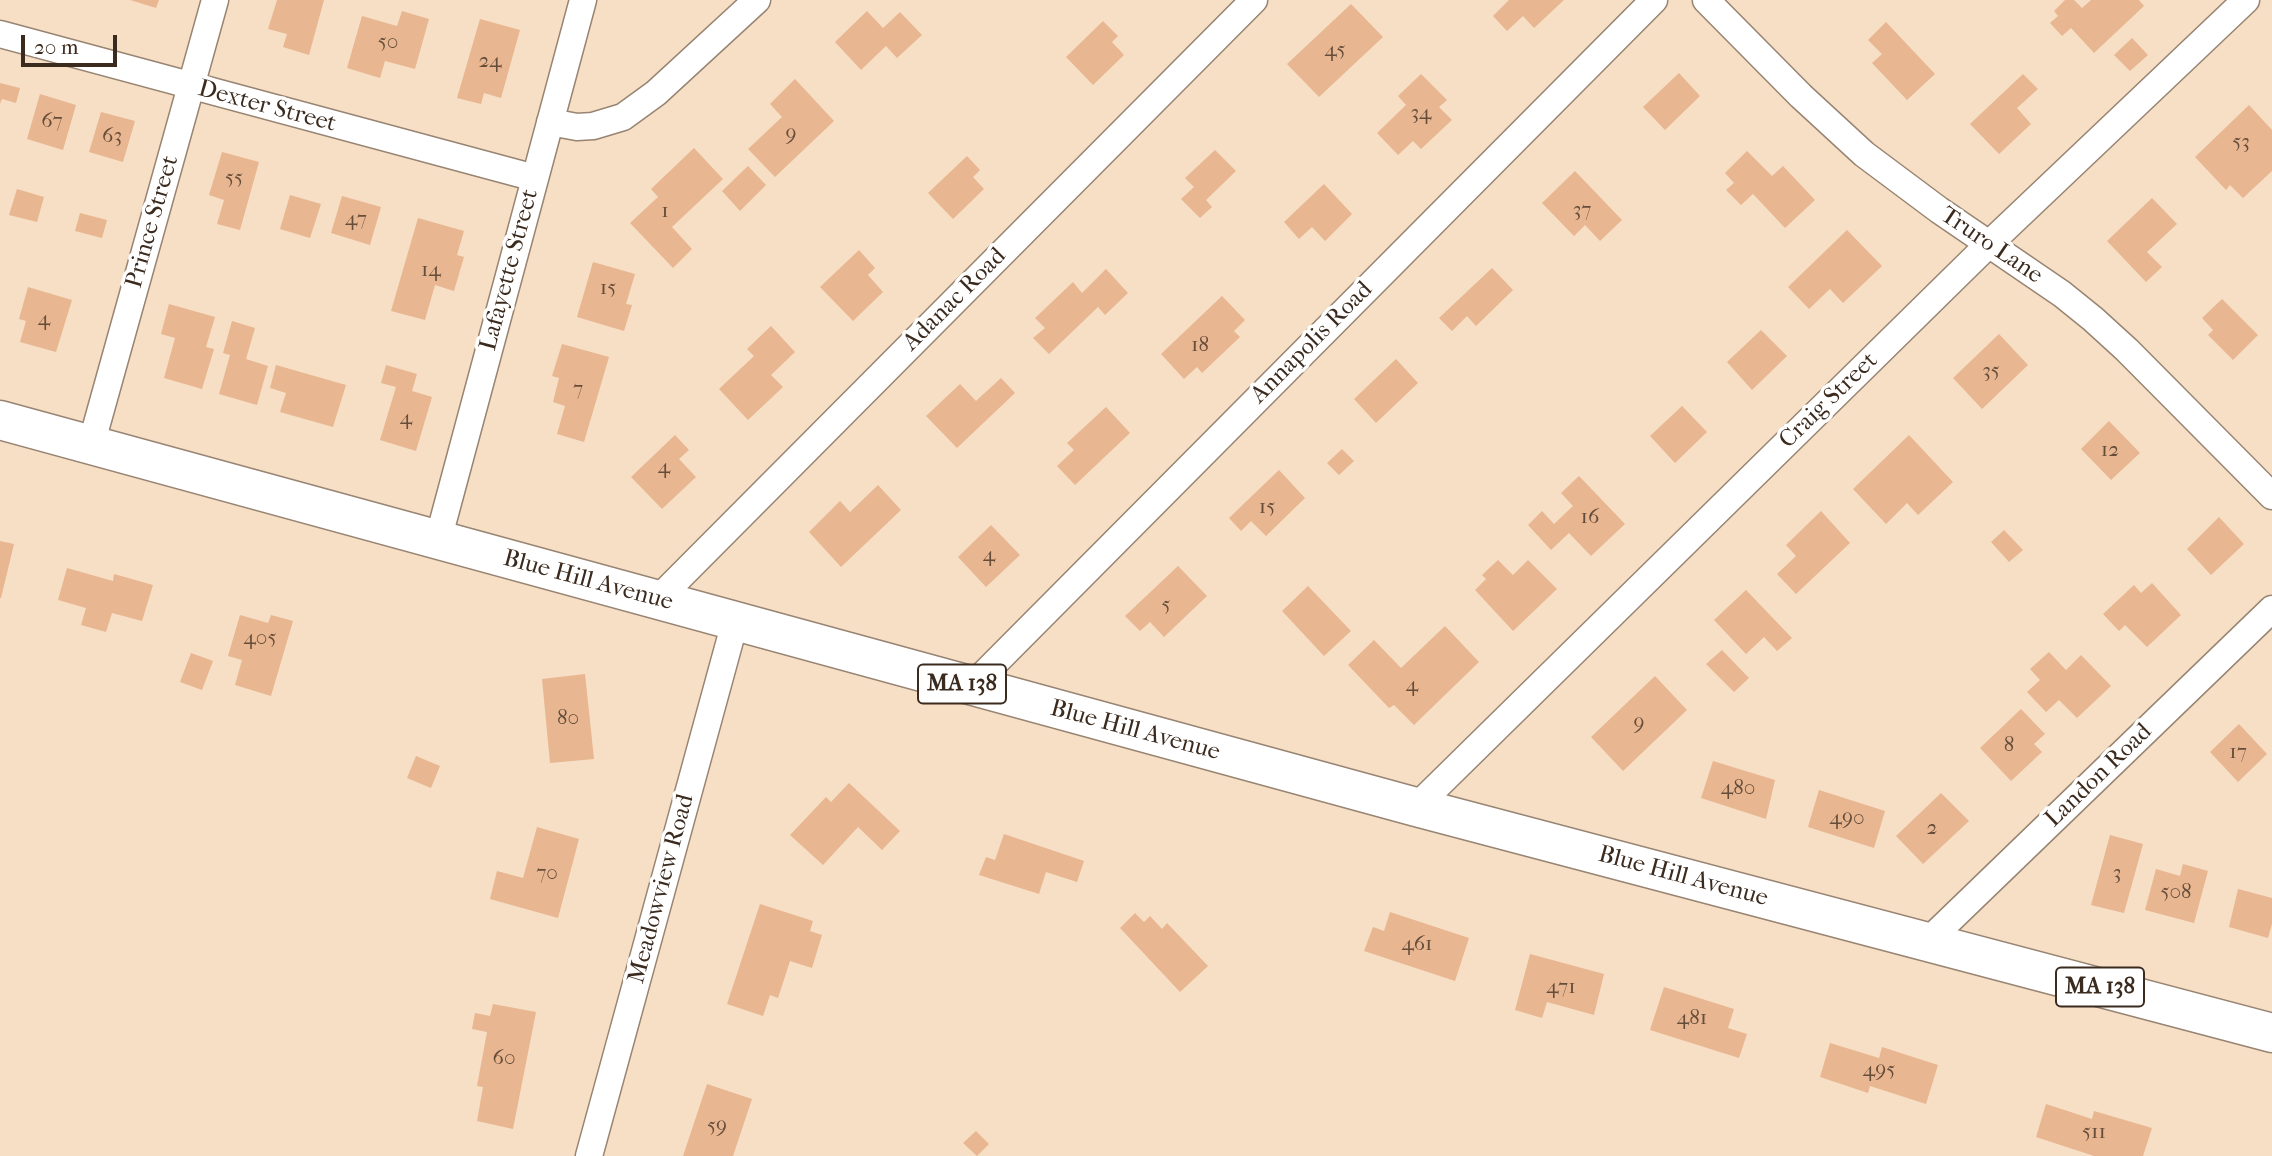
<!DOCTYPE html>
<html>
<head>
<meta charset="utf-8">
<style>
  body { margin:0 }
  #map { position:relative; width:2272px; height:1156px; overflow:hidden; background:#f6dfc5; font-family:"IM FELL French Canon",serif }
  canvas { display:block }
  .scale { position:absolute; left:21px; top:35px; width:96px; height:32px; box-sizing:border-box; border:4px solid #3b2a1e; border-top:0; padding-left:9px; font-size:21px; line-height:24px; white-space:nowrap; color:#3b2a1e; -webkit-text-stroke:5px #fff; paint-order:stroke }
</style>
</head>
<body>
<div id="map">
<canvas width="2272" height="1156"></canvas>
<div class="scale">20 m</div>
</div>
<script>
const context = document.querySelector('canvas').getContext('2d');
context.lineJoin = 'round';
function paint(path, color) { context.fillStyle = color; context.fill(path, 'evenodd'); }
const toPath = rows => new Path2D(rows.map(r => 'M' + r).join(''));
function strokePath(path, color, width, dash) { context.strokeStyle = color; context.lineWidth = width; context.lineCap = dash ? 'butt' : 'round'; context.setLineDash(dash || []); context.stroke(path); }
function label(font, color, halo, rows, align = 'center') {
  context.font = font + ' "IM FELL French Canon",serif'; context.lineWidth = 7; context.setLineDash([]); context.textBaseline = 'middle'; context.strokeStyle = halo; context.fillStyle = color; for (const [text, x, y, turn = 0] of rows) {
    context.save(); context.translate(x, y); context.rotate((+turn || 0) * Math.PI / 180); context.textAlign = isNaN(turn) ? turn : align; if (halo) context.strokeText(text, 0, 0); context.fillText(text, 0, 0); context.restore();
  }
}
paint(toPath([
  [130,0,159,0,156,8],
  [277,0,324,0,309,55,283,47,287,34,268,29],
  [1509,0,1564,0,1534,28,1523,16,1507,31,1493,16],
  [2065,0,2074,0,2082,8,2091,0,2139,0,2144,6,2094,53,2071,28,2062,36,2050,23,2058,16,2054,11],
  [1351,4,1383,37,1319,97,1287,64],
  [402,11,429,19,415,69,385,61,380,78,347,68,362,16,397,26],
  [867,11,883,28,900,12,922,35,897,58,886,46,861,70,835,42],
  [480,19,520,30,501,98,484,93,481,104,457,98],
  [1103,21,1118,36,1112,42,1124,55,1093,85,1066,57],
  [1886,22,1935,74,1907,100,1872,63,1882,54,1868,40],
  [2132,38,2148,55,2130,71,2114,55],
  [1679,73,1700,96,1665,130,1643,107],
  [1421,74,1447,100,1439,107,1452,120,1421,149,1413,141,1398,155,1377,133,1406,105,1398,96],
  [2023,74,2038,89,2017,108,2031,124,1999,154,1970,124],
  [795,79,834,121,775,177,748,149,782,117,770,104],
  [0,83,20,88,16,103,2,99,0,104],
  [40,94,76,105,63,150,27,139],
  [2249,105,2272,130,2272,171,2243,198,2230,185,2226,190,2195,157],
  [101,112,135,121,123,162,89,152],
  [694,148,723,179,672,227,692,249,673,268,630,223,658,197,651,189],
  [1215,150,1236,171,1206,200,1212,207,1200,218,1181,199,1194,187,1185,178],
  [1747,151,1772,176,1783,166,1815,200,1785,228,1753,194,1741,205,1726,190,1734,183,1725,173],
  [222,152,259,162,240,230,217,224,224,200,209,195],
  [967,156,980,170,973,177,984,189,953,219,928,193],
  [748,166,766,185,740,211,722,191],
  [1575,171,1622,220,1600,241,1585,225,1574,236,1542,203],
  [1324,184,1352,214,1325,241,1312,227,1299,239,1284,222],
  [17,189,44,197,37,222,9,215],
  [290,195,321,204,310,238,280,229],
  [342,196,381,207,370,245,331,233],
  [2152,198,2177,224,2147,252,2162,267,2146,282,2107,241],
  [80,213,107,220,102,238,75,231],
  [418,218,464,231,457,255,464,257,454,291,435,285,425,320,391,311],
  [1847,230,1882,266,1843,303,1830,289,1809,309,1788,287],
  [859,250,875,268,868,275,883,292,853,321,820,287],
  [593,262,635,274,626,304,632,305,624,331,577,317],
  [1492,268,1513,290,1476,326,1467,316,1452,331,1439,318],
  [1106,269,1128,293,1105,315,1098,307,1049,354,1033,338,1045,328,1035,318,1073,282,1082,293],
  [28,287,72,300,56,352,20,342,26,321,19,319],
  [1222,296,1245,320,1234,331,1240,337,1202,373,1197,367,1184,379,1161,354],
  [2222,299,2258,335,2233,360,2208,335,2213,330,2202,318],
  [169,304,215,317,206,347,214,349,202,389,164,378,175,338,161,334],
  [232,321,255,328,246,359,268,366,257,405,219,394,230,355,223,353],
  [771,326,795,352,771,375,783,387,748,420,719,389,754,356,747,349],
  [1761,330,1787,356,1752,390,1727,362],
  [1999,334,2028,365,1982,409,1953,378],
  [562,344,609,357,584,442,557,434,565,406,553,402,559,378,552,376],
  [1396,359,1418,383,1376,423,1354,399],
  [276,365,346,385,333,427,280,412,286,393,270,388],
  [386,365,417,374,412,391,432,397,416,451,380,440,396,387,381,383],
  [1001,378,1015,393,957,448,926,416,960,384,976,401],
  [1682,406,1707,432,1675,463,1650,436],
  [1106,407,1130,433,1075,485,1057,466,1074,450,1067,443],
  [2109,421,2140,453,2111,480,2081,449],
  [675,435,689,450,679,459,696,477,662,509,631,477],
  [1909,435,1953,482,1918,515,1907,503,1886,524,1853,489],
  [1342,449,1354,461,1339,475,1327,463],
  [1279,470,1305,498,1266,536,1251,521,1241,531,1229,518],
  [1579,476,1625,524,1591,556,1569,533,1551,550,1528,525,1542,511,1554,524,1573,506,1561,493],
  [878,485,901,510,841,567,809,532,840,501,850,512],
  [1821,511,1850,543,1796,594,1777,574,1796,556,1786,545],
  [2219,517,2244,544,2211,575,2187,549],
  [991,525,1020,555,986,587,958,557],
  [2004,530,2023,550,2009,562,1991,542],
  [0,541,14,544,1,598,0,598],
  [1498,560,1513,575,1528,560,1557,589,1513,631,1475,590,1486,579,1482,575],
  [1178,566,1207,596,1164,637,1150,622,1140,631,1125,616],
  [67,568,113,581,114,574,153,585,142,621,112,613,106,632,81,625,86,608,58,600],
  [2152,583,2181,615,2147,647,2125,625,2119,631,2103,614,2134,585,2141,593],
  [1308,586,1351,631,1324,656,1282,611],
  [1746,590,1792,638,1777,651,1764,637,1746,654,1714,620],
  [240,615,268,623,271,615,293,621,271,696,235,685,242,660,228,656],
  [1445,626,1479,662,1414,725,1394,705,1389,708,1348,665,1374,640,1401,668],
  [1722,650,1749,678,1734,692,1706,664],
  [2049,652,2066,670,2081,655,2111,686,2077,718,2059,700,2046,712,2027,692,2040,680,2030,669],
  [191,653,213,661,202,690,180,682],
  [585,674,594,759,550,763,542,679],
  [1655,676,1687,710,1623,771,1591,737],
  [2021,709,2045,734,2034,744,2042,752,2011,781,1980,748],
  [2239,724,2267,754,2238,782,2210,752],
  [416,756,440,766,431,788,407,778],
  [1713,761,1775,780,1766,819,1701,798],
  [849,783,900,831,882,850,858,827,823,865,790,835,826,797,831,802],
  [1819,790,1885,811,1874,848,1808,827],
  [1941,793,1969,821,1923,864,1896,836],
  [537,827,579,839,558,918,490,899,497,871,523,878],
  [1004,834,1084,861,1077,882,1046,872,1039,894,979,875,986,857,995,860],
  [2110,835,2143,844,2124,913,2091,905],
  [2183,864,2208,871,2194,923,2145,910,2156,869,2180,876],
  [2238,889,2272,898,2272,924,2268,938,2229,927],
  [760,904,813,921,810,931,822,935,812,968,790,961,778,998,770,995,763,1016,727,1004],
  [1390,912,1469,938,1455,981,1364,951,1373,927,1384,931],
  [1135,913,1144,922,1150,916,1162,929,1167,923,1208,966,1180,992,1120,928],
  [1530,954,1604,974,1594,1015,1547,1002,1542,1018,1515,1010],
  [1664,987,1734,1009,1728,1028,1747,1034,1739,1058,1650,1030],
  [493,1004,536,1012,513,1129,477,1121,483,1087,477,1086,487,1032,472,1029,475,1013,490,1016],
  [1830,1043,1879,1058,1882,1047,1938,1065,1926,1104,1870,1086,1868,1093,1820,1077],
  [707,1084,752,1099,733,1156,683,1156],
  [2046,1104,2092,1119,2094,1111,2152,1128,2143,1156,2094,1156,2036,1137],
  [976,1131,989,1144,977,1156,963,1143]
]), '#e8b690');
const street = toPath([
  [1706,0,1801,96,1864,154,1939,210,2062,294,2093,319,2127,350,2272,496],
  [0,34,535,178],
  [550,122,577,127,593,126,623,117,656,93,757,0],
  [91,445,215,0],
  [438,540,583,0],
  [657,600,1254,0],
  [971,687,1654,0],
  [1416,807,1989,244,2246,0],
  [1927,942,2272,609],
  [589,1156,735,622]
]);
const highway = toPath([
  [0,420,1416,807,2272,1033]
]);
strokePath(street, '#988472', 29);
strokePath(highway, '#988472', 41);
strokePath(street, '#fff', 26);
strokePath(highway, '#fff', 38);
label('21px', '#664d3a', null, [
  ["50",388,43],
  ["45",1335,51],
  ["24",490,62],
  ["34",1421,114],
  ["67",52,122],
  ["9",791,135],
  ["63",112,137],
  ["53",2241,143],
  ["55",234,179],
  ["37",1582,211],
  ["1",665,212],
  ["47",356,220],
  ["14",431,271],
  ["15",608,289],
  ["4",44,320],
  ["18",1200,346],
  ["35",1991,372],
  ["7",578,390],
  ["4",406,419],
  ["12",2110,451],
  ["4",664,468],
  ["15",1267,508],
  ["16",1590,518],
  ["4",989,556],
  ["5",1166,606],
  ["405",260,639],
  ["4",1412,686],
  ["80",568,719],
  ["9",1639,724],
  ["8",2009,746],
  ["17",2238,753],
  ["480",1738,789],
  ["490",1847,819],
  ["2",1932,829],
  ["70",547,874],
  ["3",2117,874],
  ["508",2176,893],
  ["461",1417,945],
  ["471",1561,988],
  ["481",1692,1019],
  ["60",504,1059],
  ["495",1879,1071],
  ["59",717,1127],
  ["511",2094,1133]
]);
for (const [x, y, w] of [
  [962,684,88],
  [2100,987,88]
]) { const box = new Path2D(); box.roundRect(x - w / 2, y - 19.5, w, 39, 5); context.fillStyle = '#fff'; context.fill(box); strokePath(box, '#3b2a1e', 2); }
label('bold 23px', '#3b2a1e', null, [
  ["MA 138",962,684],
  ["MA 138",2100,987]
]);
label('24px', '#3b2a1e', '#fff', [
  ["Dexter Street",267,107,15],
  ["Prince Street",153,222,-74],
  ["Truro Lane",1991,246,34],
  ["Lafayette Street",510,270,-75],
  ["Adanac Road",955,300,-45],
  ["Annapolis Road",1312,343,-45],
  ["Craig Street",1829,401,-44],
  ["Blue Hill Avenue",588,581,15],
  ["Blue Hill Avenue",1135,731,15],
  ["Landon Road",2099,776,-44],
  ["Blue Hill Avenue",1683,877,15],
  ["Meadowview Road",662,889,-75]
]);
</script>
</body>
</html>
